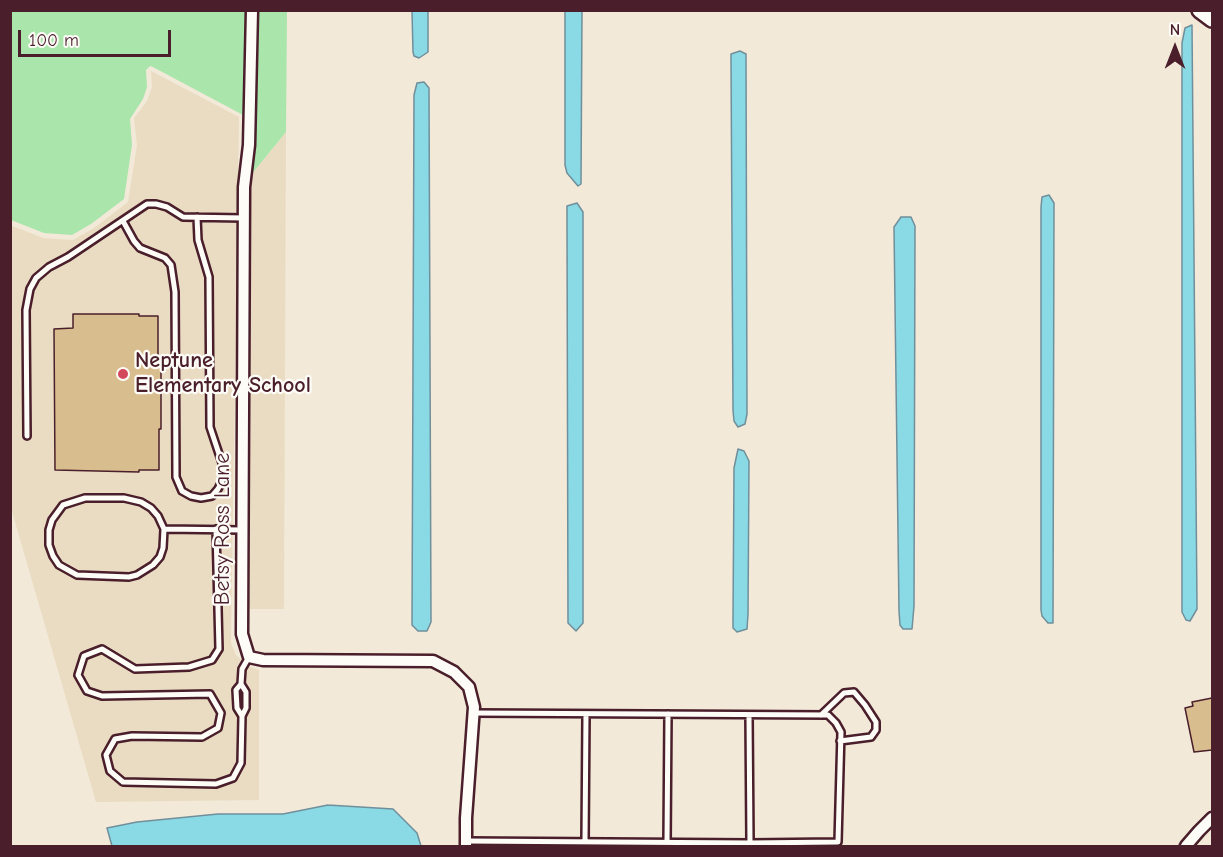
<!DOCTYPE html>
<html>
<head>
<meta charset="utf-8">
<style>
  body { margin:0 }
  #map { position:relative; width:1223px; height:857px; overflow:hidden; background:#f2e9d8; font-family:"Comic Neue",sans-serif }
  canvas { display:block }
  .frame { position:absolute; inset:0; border:12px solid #4a1f2b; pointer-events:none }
  .north { position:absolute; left:1145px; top:18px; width:60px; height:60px; -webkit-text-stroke:4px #fdfcf7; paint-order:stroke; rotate:0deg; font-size:16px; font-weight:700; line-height:24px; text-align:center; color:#4a1f2b }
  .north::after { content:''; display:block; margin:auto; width:21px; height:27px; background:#4a1f2b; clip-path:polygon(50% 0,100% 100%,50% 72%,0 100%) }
  .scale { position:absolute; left:18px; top:30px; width:153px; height:27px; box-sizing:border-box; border:3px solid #4a1f2b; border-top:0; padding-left:8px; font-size:18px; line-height:21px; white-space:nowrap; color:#4a1f2b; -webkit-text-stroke:4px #fdfcf7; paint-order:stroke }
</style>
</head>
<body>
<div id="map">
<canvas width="1223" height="857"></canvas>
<div class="frame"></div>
<div class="north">N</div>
<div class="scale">100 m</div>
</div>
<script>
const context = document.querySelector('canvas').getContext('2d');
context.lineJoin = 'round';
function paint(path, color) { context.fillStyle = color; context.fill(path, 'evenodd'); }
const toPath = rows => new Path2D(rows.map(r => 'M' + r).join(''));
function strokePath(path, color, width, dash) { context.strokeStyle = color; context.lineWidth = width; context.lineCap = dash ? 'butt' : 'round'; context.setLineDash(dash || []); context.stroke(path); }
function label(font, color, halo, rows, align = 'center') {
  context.font = font + ' "Comic Neue",sans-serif'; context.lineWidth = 4.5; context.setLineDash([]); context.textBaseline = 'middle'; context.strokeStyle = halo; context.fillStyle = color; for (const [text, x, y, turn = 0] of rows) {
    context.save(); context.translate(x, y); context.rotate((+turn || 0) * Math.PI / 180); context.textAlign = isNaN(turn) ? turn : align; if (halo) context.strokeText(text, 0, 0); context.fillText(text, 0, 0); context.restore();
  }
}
paint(toPath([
  [151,71,239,117,231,643,236,655,248,666,259,670,259,800,96,802,11,508,10,225,43,238,73,240,94,228,128,202,137,145,134,118,147,101,152,87],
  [286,132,284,609,235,609,242,186]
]), '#eadcc2');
paint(toPath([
  [10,11,287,11,286,132,242,186,243,115,151,66,149,67,146,70,147,87,143,99,130,119,132,145,124,199,91,224,72,235,44,233,11,220]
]), '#aae6ac');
const water = toPath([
  [412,11,428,11,428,52,419,58,414,56,413,52,412,11],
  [565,11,582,11,581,184,578,186,567,173,565,165,565,11],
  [1192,25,1197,609,1190,621,1186,620,1182,612,1182,43,1185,28,1192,25],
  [740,51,746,54,747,414,745,424,738,427,734,421,733,410,731,60,731,54,740,51],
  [424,82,429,88,431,622,427,631,418,631,412,625,414,95,417,83,424,82],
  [1049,195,1054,203,1053,623,1048,623,1042,616,1041,610,1041,207,1042,197,1049,195],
  [577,203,583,212,583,623,576,631,568,623,567,222,567,206,577,203],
  [901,217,911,217,915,226,914,606,912,629,903,629,900,625,899,611,894,227,901,217],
  [738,449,744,451,749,461,748,614,747,629,737,632,733,628,733,619,734,468,738,449],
  [328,805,393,809,417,833,421,846,112,846,107,828,137,822,218,814,283,814,328,805]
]);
paint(water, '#8adae5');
strokePath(water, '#708f9b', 1.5);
const building = toPath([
  [73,314,139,314,139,316,158,316,158,357,161,357,161,429,159,429,159,470,139,470,139,472,55,470,54,329,73,328,73,314],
  [1212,698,1212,750,1194,752,1185,708,1193,706,1192,702,1212,698]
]);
paint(building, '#d8be8e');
strokePath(building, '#4a1f2b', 1.5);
const lane = toPath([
  [123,221,134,241,140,248,165,258,171,265,175,292,176,477,182,491,191,496,201,498,212,496,218,489,222,481,224,469,210,427,209,277,198,240,197,217],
  [27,436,26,310,30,289,36,278,49,267,68,257,147,204,156,204,167,207,183,217,244,218],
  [85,498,124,498,141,502,151,508,158,516,164,529,163,548,160,557,153,565,137,575,129,577,77,575,59,565,53,556,49,545,49,530,52,520,63,505,85,498],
  [164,529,242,530],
  [216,529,219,649,212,660,189,667,135,669,102,649,84,656,78,675,87,691,102,696,210,694,221,713,218,728,202,737,132,736,115,739,106,755,110,771,123,782,216,784,233,778,241,763,242,716,246,708,246,692,241,684,242,669,249,657],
  [241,684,236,690,237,708,242,716],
  [474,713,828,715,836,723,841,732,838,842,750,843,750,846],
  [821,715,844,693,854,692,865,705,876,722,876,730,871,737,840,741],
  [466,841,750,843,749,715],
  [585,842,586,714],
  [667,843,668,714]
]);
const street = toPath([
  [252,10,249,145,244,187,242,634,249,657,263,660,433,661,454,672,469,687,474,707,466,818,466,846],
  [1186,846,1199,831,1212,818]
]);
const secondary = toPath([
  [1200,10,1212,19]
]);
strokePath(lane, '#4a1f2b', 10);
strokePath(street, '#4a1f2b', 15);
strokePath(secondary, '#4a1f2b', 20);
strokePath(lane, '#fdfcf7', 5);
strokePath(street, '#fdfcf7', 10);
strokePath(secondary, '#fdfcf7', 15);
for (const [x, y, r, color] of [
  [123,374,6,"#d1495b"]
]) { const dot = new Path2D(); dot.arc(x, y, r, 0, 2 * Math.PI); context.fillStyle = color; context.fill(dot); strokePath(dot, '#fdfcf7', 2); }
label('bold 22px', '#4a1f2b', '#fdfcf7', [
  ["Neptune",135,361],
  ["Elementary School",135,386]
], 'left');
label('22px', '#4a1f2b', '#fdfcf7', [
  ["Betsy Ross Lane",223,529,-90]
]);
</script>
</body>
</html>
